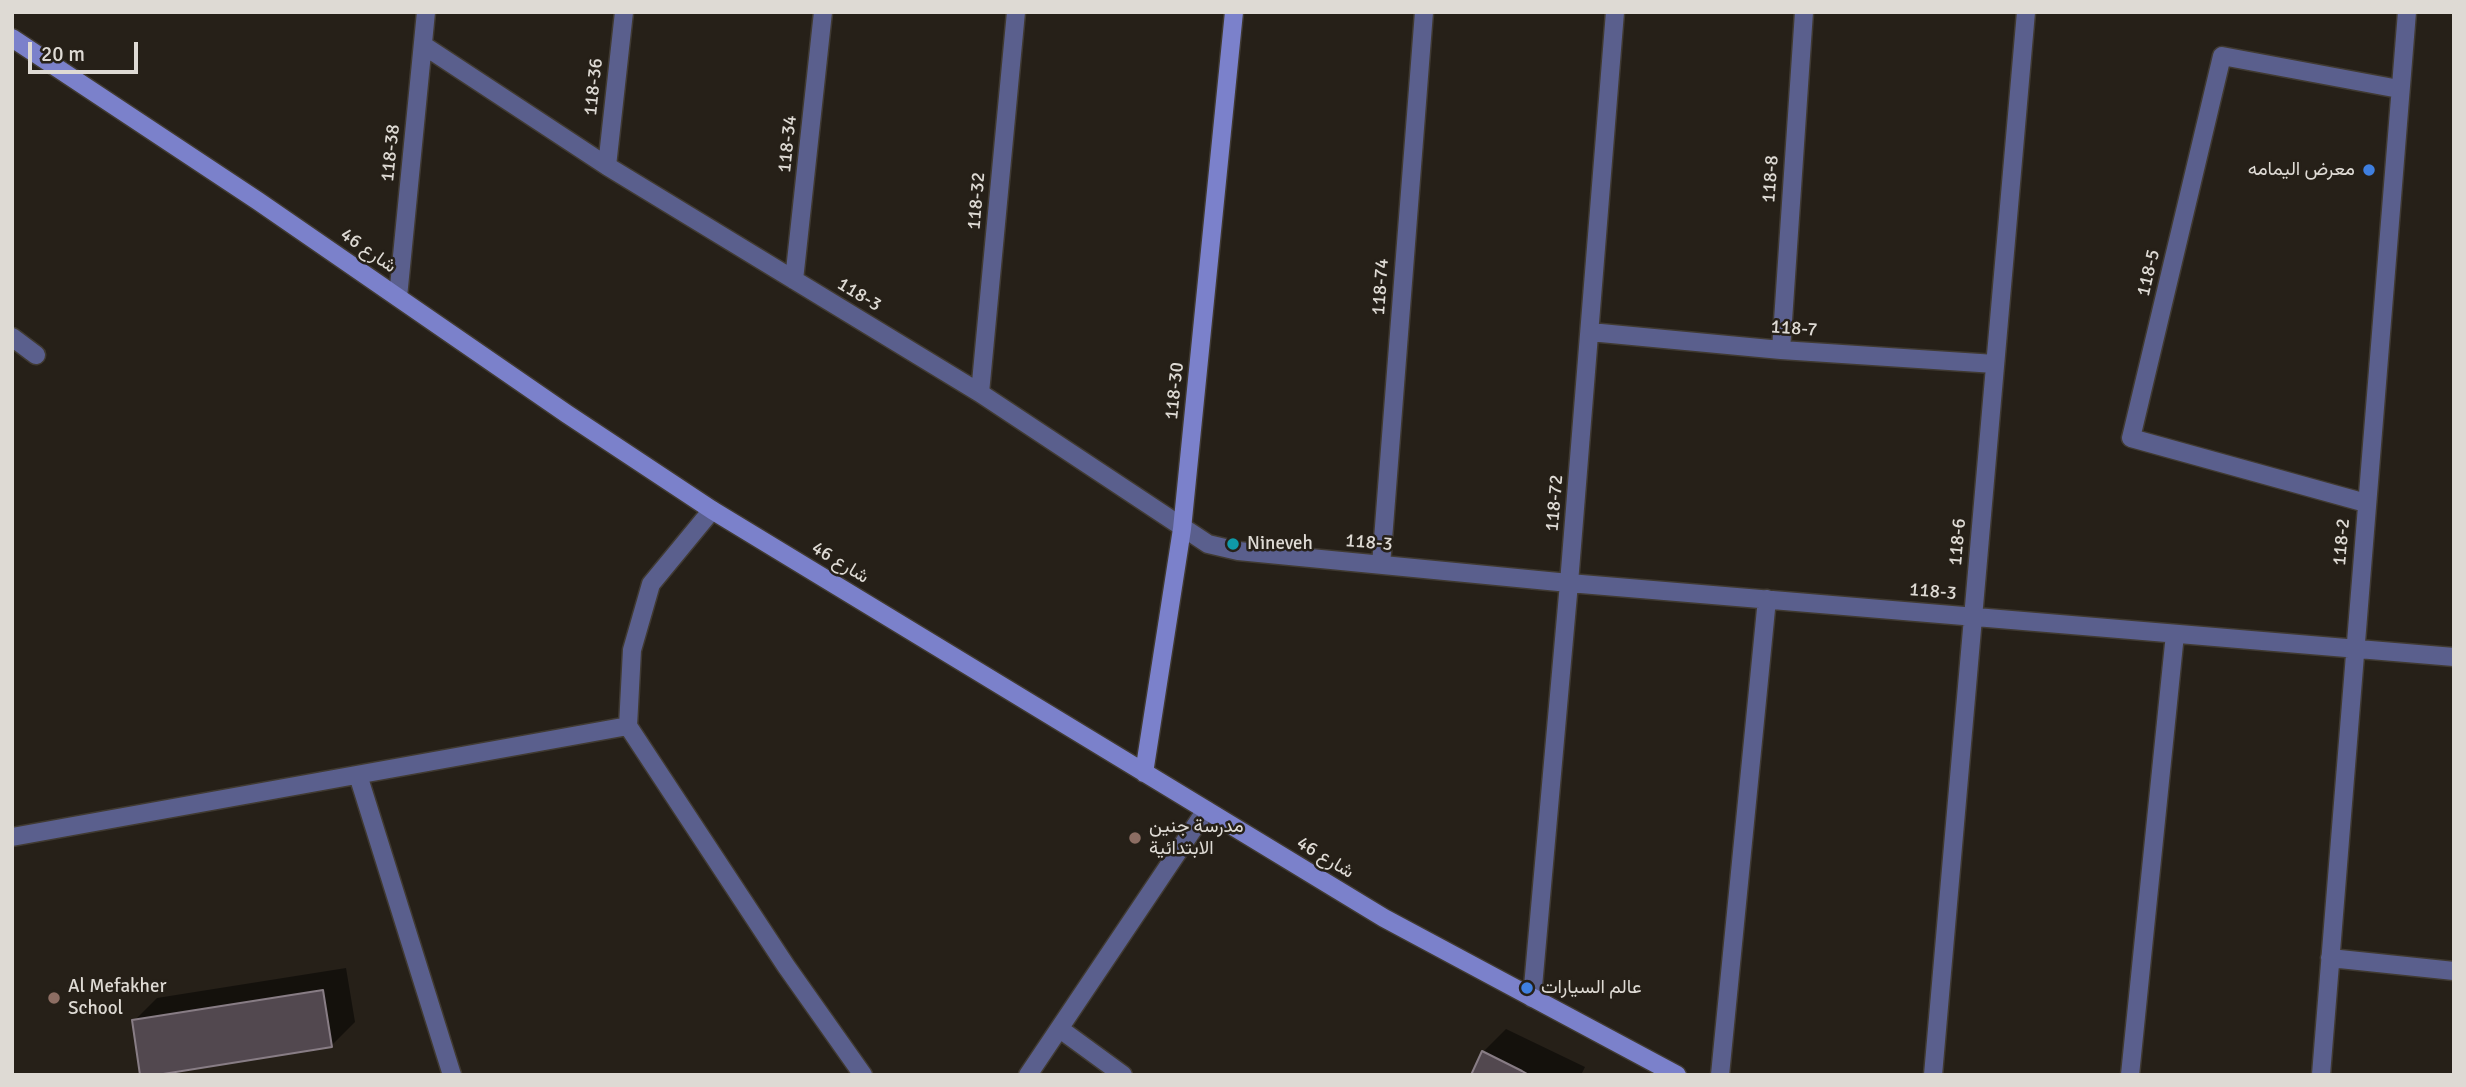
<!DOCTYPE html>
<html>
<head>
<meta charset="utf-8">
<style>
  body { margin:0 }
  #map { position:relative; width:2466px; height:1087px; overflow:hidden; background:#262018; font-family:Signika,sans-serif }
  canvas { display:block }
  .frame { position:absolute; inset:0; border:14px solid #dedad4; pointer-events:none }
  .scale { position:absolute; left:28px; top:42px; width:110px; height:32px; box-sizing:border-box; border:4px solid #dedad4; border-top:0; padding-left:9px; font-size:21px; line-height:24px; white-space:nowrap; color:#dedad4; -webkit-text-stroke:5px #262018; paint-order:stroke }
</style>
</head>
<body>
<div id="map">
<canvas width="2466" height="1087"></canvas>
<div class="frame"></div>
<div class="scale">20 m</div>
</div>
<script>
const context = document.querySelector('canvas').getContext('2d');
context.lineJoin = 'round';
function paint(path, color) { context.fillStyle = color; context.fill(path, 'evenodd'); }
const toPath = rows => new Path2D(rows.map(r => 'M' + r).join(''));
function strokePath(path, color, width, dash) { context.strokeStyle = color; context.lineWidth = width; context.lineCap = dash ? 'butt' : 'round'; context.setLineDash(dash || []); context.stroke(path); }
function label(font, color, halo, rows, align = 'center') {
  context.font = font + ' Signika,Vazirmatn,sans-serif'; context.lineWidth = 5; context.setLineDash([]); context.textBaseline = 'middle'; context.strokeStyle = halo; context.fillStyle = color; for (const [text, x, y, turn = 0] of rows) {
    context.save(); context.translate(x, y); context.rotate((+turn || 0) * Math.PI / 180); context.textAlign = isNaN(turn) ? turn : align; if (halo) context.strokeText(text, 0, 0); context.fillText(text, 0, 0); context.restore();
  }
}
paint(toPath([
  [346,968,355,1022,331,1046,134,1021,157,998],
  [1506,1029,1585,1067,1581,1075,1473,1075,1483,1052]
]), '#0007');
const building = toPath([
  [323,990,332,1047,157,1075,140,1075,132,1020,323,990],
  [1482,1051,1522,1071,1529,1075,1471,1075,1482,1051]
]);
paint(building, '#52484f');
strokePath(building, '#887d85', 2);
const street = toPath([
  [423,45,607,166,980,393,1208,544,1238,551,1569,583,2454,657],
  [607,166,624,12],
  [794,280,823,12],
  [398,297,426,12],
  [1590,332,1781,350,1995,364],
  [12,337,36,355],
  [1781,350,1804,12],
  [980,393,1016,12],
  [2366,503,2131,438,2222,56,2399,89],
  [712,510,651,584,632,650,628,726,786,966,863,1075],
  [1381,565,1424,12],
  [358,775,452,1075],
  [12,837,628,726],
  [2330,958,2454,971],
  [1532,998,1569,583,1615,12],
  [1060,1029,1123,1075],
  [1028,1075,1206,810],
  [1720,1075,1767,599],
  [1933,1075,2026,12],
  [2130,1075,2175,634],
  [2321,1075,2407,12]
]);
const secondary = toPath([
  [12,38,258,201,567,414,712,510,1384,918,1677,1075],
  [1144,773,1182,529,1234,12]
]);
strokePath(street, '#403a32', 21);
strokePath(secondary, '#403a32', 21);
strokePath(street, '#5a5f8d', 18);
strokePath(secondary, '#7b81cb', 18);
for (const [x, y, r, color] of [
  [2369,170,7,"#3f7fe0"],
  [1233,544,7,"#0f9aa8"],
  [1135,838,7,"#8d6e63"],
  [1527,988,7,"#3f7fe0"],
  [54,998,7,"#8d6e63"]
]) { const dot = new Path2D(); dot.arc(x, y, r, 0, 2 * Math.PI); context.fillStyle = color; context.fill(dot); strokePath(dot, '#262018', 2.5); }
label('19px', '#dedad4', '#262018', [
  ["118-36",594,87,-84],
  ["118-34",788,144,-84],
  ["118-38",391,153,-84],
  ["118-8",1771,179,-86],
  ["118-32",977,201,-85],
  ["شارع 46",368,251,35],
  ["118-5",2149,273,-77],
  ["118-74",1381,287,-86],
  ["118-3",859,295,31],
  ["118-7",1794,329,4],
  ["118-30",1175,391,-84],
  ["118-72",1555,503,-85],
  ["118-6",1958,542,-85],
  ["118-2",2342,542,-85],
  ["118-3",1369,543,5],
  ["شارع 46",840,563,31],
  ["118-3",1933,592,5],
  ["شارع 46",1325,858,31]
]);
label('19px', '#dedad4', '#262018', [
  ["معرض اليمامه",2355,170,"right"],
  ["Nineveh",1247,544],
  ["مدرسة جنين",1149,827],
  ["الابتدائية",1149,849],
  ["Al Mefakher",68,987],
  ["School",68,1009],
  ["عالم السيارات",1541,988]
], 'left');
</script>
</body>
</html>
